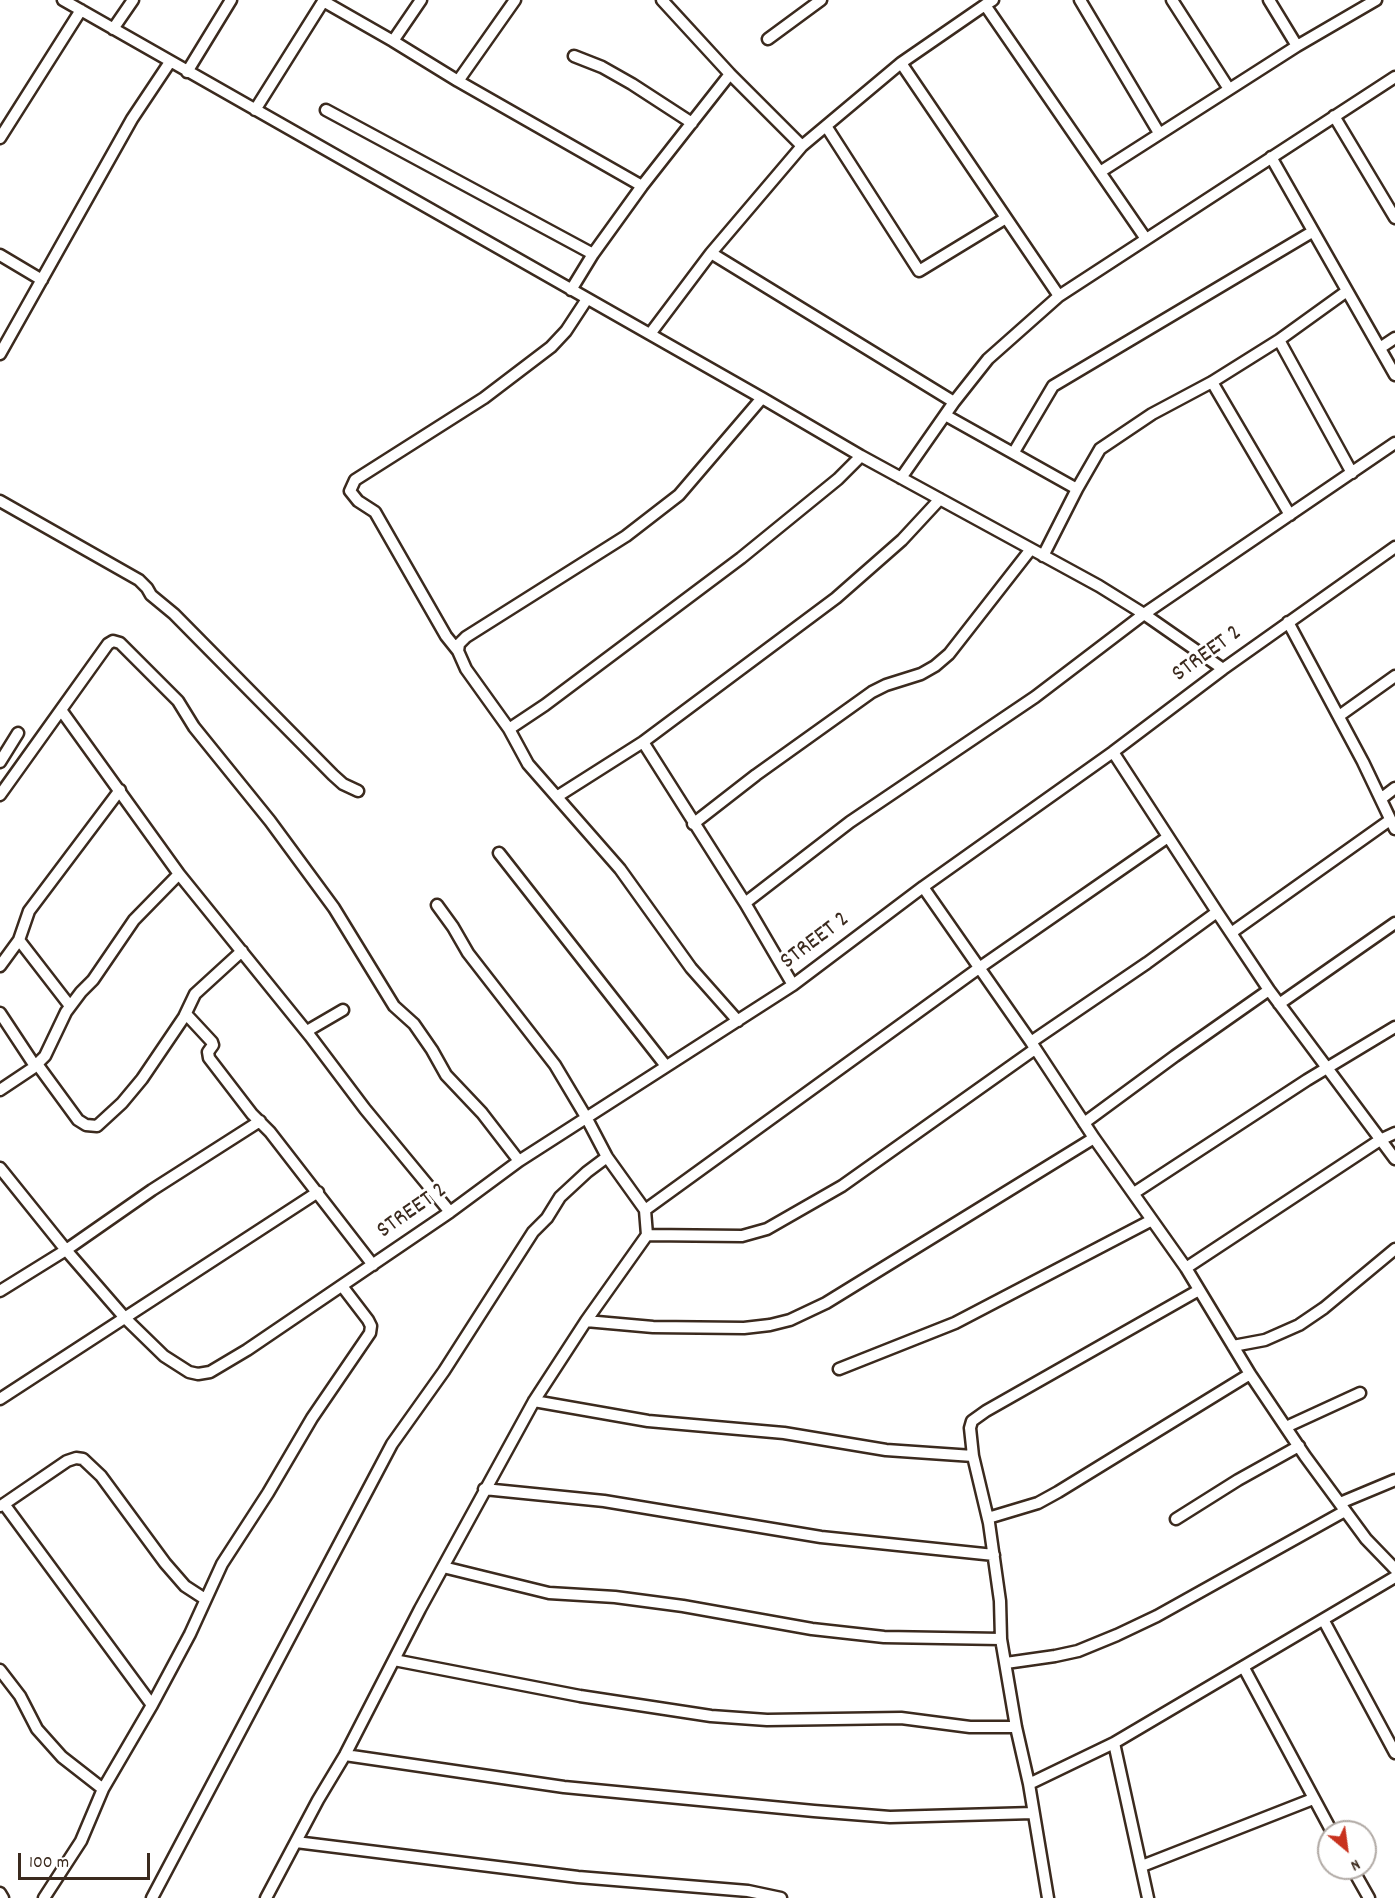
<!DOCTYPE html>
<html>
<head>
<meta charset="utf-8">
<style>
  body { margin:0 }
  #map { position:relative; width:1395px; height:1898px; overflow:hidden; background:#fff; font-family:Dekko,sans-serif }
  canvas { display:block }
  .north { position:absolute; left:1317px; top:1820px; width:60px; height:60px; box-sizing:border-box; background:#fff; border:2px solid #b1aaa5; border-radius:50%; rotate:151deg; font-size:16px; font-weight:700; line-height:24px; text-align:center; color:#3b2a1e }
  .north::after { content:''; display:block; margin:auto; width:21px; height:27px; background:#c8321e; clip-path:polygon(50% 0,100% 100%,50% 72%,0 100%) }
  .scale { position:absolute; left:18px; top:1853px; width:132px; height:27px; box-sizing:border-box; border:3px solid #3b2a1e; border-top:0; padding-left:8px; font-size:18px; line-height:21px; white-space:nowrap; color:#3b2a1e; -webkit-text-stroke:4px #fff; paint-order:stroke }
</style>
</head>
<body>
<div id="map">
<canvas width="1395" height="1898"></canvas>
<div class="north">N</div>
<div class="scale">100 m</div>
</div>
<script>
const context = document.querySelector('canvas').getContext('2d');
context.lineJoin = 'round';
const toPath = rows => new Path2D(rows.map(r => 'M' + r).join(''));
function strokePath(path, color, width, dash) { context.strokeStyle = color; context.lineWidth = width; context.lineCap = dash ? 'butt' : 'round'; context.setLineDash(dash || []); context.stroke(path); }
function label(font, color, halo, rows, align = 'center') {
  context.font = font + ' Dekko,sans-serif'; context.lineWidth = 6; context.setLineDash([]); context.textBaseline = 'middle'; context.strokeStyle = halo; context.fillStyle = color; for (const [text, x, y, turn = 0] of rows) {
    context.save(); context.translate(x, y); context.rotate((+turn || 0) * Math.PI / 180); context.textAlign = isNaN(turn) ? turn : align; if (halo) context.strokeText(text, 0, 0); context.fillText(text, 0, 0); context.restore();
  }
}
const minor = toPath([
  [63,0,762,398,861,456,1099,586,1144,614,1223,669],
  [421,0,393,41,458,81,642,186],
  [662,0,730,74,802,146],
  [993,0,985,5,1146,239],
  [1080,0,1159,133],
  [1172,0,1229,89],
  [1269,0,1297,46],
  [323,1,393,41],
  [113,29,133,0],
  [768,39,821,0],
  [574,56,602,67,632,84,692,123],
  [901,63,985,5],
  [187,72,231,0],
  [458,81,515,0],
  [255,110,324,0],
  [326,110,593,254],
  [1334,116,1395,218],
  [826,126,919,271,1006,218],
  [0,138,81,10],
  [1271,157,1395,375],
  [1100,172,1297,46,1376,0],
  [711,253,954,402,988,359,1059,296,1395,77],
  [0,255,42,280],
  [571,290,593,254,642,186,730,74],
  [650,334,711,253,802,146,901,63,1059,296],
  [1279,340,1352,473],
  [1380,348,1395,338],
  [0,354,132,119,170,62],
  [1212,382,1290,515],
  [954,402,945,415,1077,489],
  [1014,452,1053,386,1312,232],
  [901,478,945,415],
  [0,501,139,580,147,588,151,595,174,614,333,775,343,784,358,791],
  [1043,556,1077,489,1100,449,1152,414,1212,382,1279,340,1347,291],
  [1288,622,1363,762,1395,829],
  [458,651,446,636,375,512,358,501,350,491,355,480,484,398,551,347,566,331,587,299],
  [61,710,179,874],
  [1339,716,1395,676],
  [509,729,545,705,741,558,838,479,861,456],
  [643,742,745,903,793,985],
  [1113,752,1217,912,1269,990,1395,1159],
  [0,762,18,733],
  [0,795,108,644,113,641,120,643,178,701,194,727,270,821,334,908,394,1006,414,1024,432,1050,446,1075,482,1113,519,1161],
  [558,796,643,742,836,598,902,540,940,499],
  [1382,798,1395,788],
  [693,824,756,775,872,692,886,685,921,674,935,666,949,654,1031,549],
  [499,853,666,1066],
  [923,887,1031,1042,1094,1138,1186,1268,1250,1374,1305,1456,1366,1539,1395,1569],
  [745,903,850,822,1035,697,1144,614,1395,443],
  [437,905,453,927,468,953,555,1065,586,1117,607,1157,645,1210,647,1235],
  [1231,933,1390,820],
  [0,966,19,940],
  [1279,1004,1395,923],
  [70,1006,19,940,29,911,120,790],
  [0,1013,35,1066],
  [186,1014,212,1042,213,1045,208,1052,209,1058,252,1114,270,1132,373,1265],
  [738,1021,691,968,620,869,528,764,509,729,466,669,458,651,459,644,466,637,626,536,679,495,762,398],
  [307,1031,343,1010],
  [1031,1042,1147,963,1217,912],
  [37,1064,78,1120,86,1125,97,1126,122,1103,142,1079,184,1017,195,994,242,951],
  [0,1090,33,1068,45,1056,66,1012,81,992,93,980,134,920,179,874,310,1036,365,1109,450,1212],
  [1084,1123,1175,1056,1269,990],
  [0,1168,66,1250,125,1318,164,1356,189,1372,198,1374,210,1372,247,1350,450,1212,519,1161,793,985,923,887,1113,752,1223,669,1395,547],
  [1134,1193,1307,1080,1395,1027],
  [645,1210,979,968,1168,837],
  [1186,1268,1380,1140,1395,1133],
  [0,1291,66,1250,152,1190,260,1121],
  [586,1321,653,1327,744,1328,770,1325,790,1320,826,1303,1094,1138],
  [1233,1346,1265,1340,1299,1325,1324,1308,1395,1249],
  [839,1369,955,1323,1152,1220],
  [0,1399,318,1192],
  [534,1401,648,1421,784,1433,886,1450,973,1456],
  [1286,1427,1360,1393],
  [484,1489,604,1501,821,1537,994,1555],
  [1340,1503,1395,1480],
  [4,1504,67,1461,76,1458,83,1459,101,1476,165,1563,185,1586,205,1599],
  [0,1506,4,1504,152,1705],
  [988,1518,1038,1503,1058,1492,1250,1374],
  [1176,1519,1238,1480,1299,1446],
  [443,1567,549,1593,615,1597,683,1606,812,1629,884,1637,1001,1639],
  [1324,1621,1395,1753],
  [394,1660,580,1696,711,1716,767,1720,901,1718,970,1727,1016,1727],
  [1006,1663,1055,1656,1078,1651,1117,1635,1157,1616,1345,1511],
  [1244,1668,1332,1832],
  [0,1670,20,1696,37,1729,62,1757,103,1789],
  [1114,1743,1148,1898],
  [345,1755,564,1787,814,1811,890,1817,1033,1813],
  [1029,1784,1114,1743,1395,1577],
  [296,1842,578,1877,748,1891,781,1898],
  [1142,1866,1313,1799],
  [1352,1868,1369,1898],
  [0,1893,3,1898],
  [44,1898,81,1841,103,1789,152,1705,190,1634,222,1564,268,1493,312,1418,370,1333,371,1326,368,1320,342,1286],
  [152,1898,392,1444,444,1371,533,1232,547,1218,560,1197,587,1172,607,1157],
  [266,1898,318,1800,345,1755,420,1609,534,1401,586,1321,647,1235,742,1236,767,1229,842,1186,1035,1049],
  [1048,1898,1029,1784,1016,1727,1001,1639,1000,1601,989,1523,973,1456,970,1428,972,1421,986,1411,1199,1290]
]);
strokePath(minor, '#3b2a1e', 15);
strokePath(minor, '#fff', 10);
label('24px', '#3b2a1e', '#fff', [
  ["STREET 2",1208,655,-36],
  ["STREET 2",816,942,-37],
  ["STREET 2",413,1212,-35]
]);
</script>
</body>
</html>
